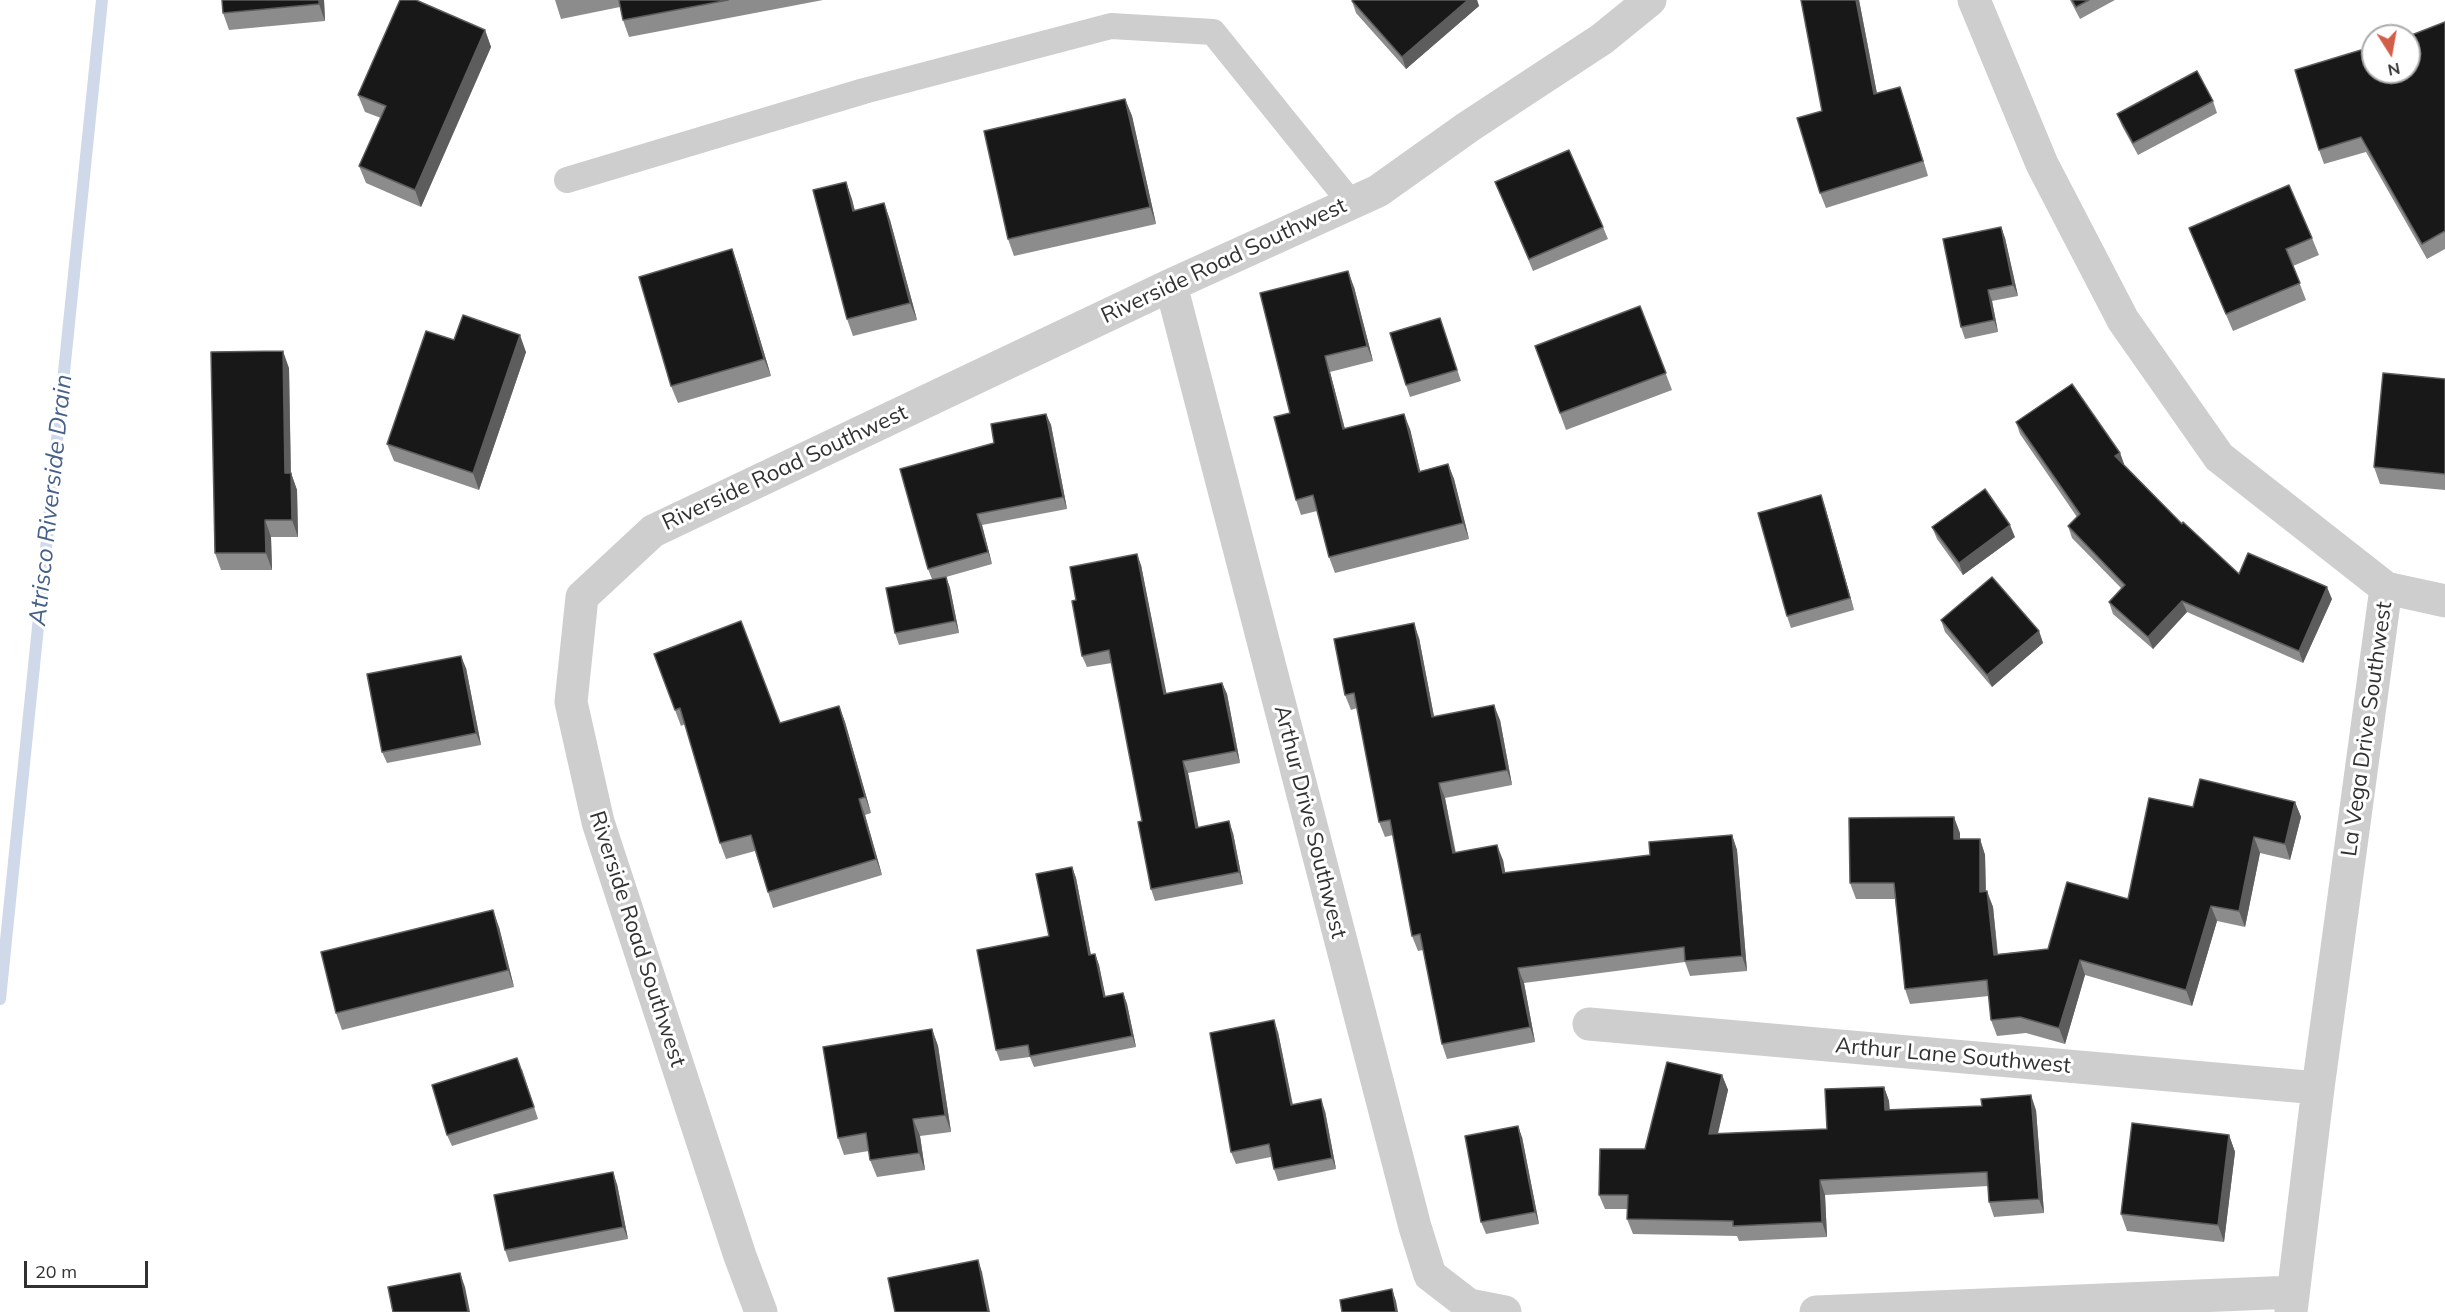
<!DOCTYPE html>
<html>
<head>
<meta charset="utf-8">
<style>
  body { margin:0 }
  #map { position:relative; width:2445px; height:1312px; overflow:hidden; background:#fff; font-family:Mulish,sans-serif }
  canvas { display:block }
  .north { position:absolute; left:2361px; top:24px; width:60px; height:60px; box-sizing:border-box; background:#fff; border:2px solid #adadad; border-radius:50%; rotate:169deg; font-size:16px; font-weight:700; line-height:24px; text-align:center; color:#313131 }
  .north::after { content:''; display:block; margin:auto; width:21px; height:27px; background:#d25e48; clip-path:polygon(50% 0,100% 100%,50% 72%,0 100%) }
  .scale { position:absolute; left:24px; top:1261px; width:124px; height:27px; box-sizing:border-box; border:3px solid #313131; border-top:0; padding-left:8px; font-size:18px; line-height:21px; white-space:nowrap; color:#313131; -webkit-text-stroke:4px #fff; paint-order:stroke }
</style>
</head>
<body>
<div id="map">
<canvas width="2445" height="1312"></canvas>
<div class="north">N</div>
<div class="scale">20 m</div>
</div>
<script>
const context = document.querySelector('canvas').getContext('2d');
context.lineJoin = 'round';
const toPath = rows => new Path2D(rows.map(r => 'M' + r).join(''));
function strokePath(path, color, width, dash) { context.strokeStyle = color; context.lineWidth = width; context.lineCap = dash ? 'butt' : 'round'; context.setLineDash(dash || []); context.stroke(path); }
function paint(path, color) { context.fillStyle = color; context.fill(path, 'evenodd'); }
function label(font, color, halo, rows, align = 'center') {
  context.font = font + ' Mulish,sans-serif'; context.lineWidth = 6; context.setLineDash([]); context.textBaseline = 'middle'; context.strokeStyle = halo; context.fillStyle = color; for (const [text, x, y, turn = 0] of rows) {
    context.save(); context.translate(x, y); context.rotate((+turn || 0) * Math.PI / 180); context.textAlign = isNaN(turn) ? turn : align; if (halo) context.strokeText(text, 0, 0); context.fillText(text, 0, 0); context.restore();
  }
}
strokePath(toPath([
  [0,999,102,0]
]), '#cfd9e9', 12);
strokePath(toPath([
  [567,180,864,91,1111,26,1213,32,1351,203]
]), '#cecece', 26);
strokePath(toPath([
  [1974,0,2042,164,2123,320,2219,457,2386,588,2445,601],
  [1171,285,1415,1227,1430,1275,1469,1305,1505,1312],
  [1589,1024,2318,1088],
  [761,1312,740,1256,598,822,571,702,582,597,653,531,1171,285,1378,191,1468,127,1602,39,1650,0],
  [1816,1312,2293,1292],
  [2291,1312,2318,1088,2386,588]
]), '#cecece', 33);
paint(toPath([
  [324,0,325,21,229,30,223,13],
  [555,0,823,0,629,37,623,20,620,7,561,19],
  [1353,0,1477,0,1479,6,1406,69,1356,13,1352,1],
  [1801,0,1859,0,1877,94,1905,102,1928,176,1826,208,1820,193,1822,111],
  [2070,0,2115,0,2080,19],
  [2445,22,2445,249,2427,259,2366,152,2324,164,2319,150,2363,54],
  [485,30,491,47,421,207,366,183,359,166,381,118,365,112,358,95],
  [1125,99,1132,116,1156,224,1014,256,1008,239],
  [2213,101,2217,113,2138,155,2122,126,2117,114],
  [846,182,855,211,884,203,890,220,917,320,853,336,847,319],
  [1495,182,1603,227,1608,239,1533,271],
  [2001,227,2005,238,2018,296,1992,301,1998,332,1965,339,1961,327],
  [2189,228,2312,238,2319,255,2293,266,2306,300,2233,331,2196,245],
  [732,249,738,266,771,376,678,403,671,386],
  [1354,287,1373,361,1330,372,1345,429,1410,429,1420,471,1448,464,1454,479,1469,539,1335,573,1329,557,1317,511,1301,515,1296,500,1290,413],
  [1640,306,1672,390,1566,430,1535,346],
  [1440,318,1461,381,1410,397,1406,385],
  [454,340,526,352,479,490,394,461,387,444],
  [289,368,291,473,297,490,298,537,271,537,272,570,221,570,215,553],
  [2445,379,2445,490,2380,484,2374,467],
  [1046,414,1051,425,1067,509,982,525,992,564,946,577,950,588,959,633,899,645,895,633,932,579,928,569,994,443],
  [2016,422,2120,453,2124,464,2123,465,2182,524,2239,574,2332,599,2303,663,2187,612,2153,649,2113,614,2109,602,2121,588,2072,538,2068,526,2077,517,2020,434],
  [1821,495,1825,507,1854,610,1791,628,1787,616],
  [1932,527,2015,537,1963,575,1937,539],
  [1141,565,1166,694,1222,683,1227,694,1240,763,1188,773,1198,827,1233,833,1243,884,1155,901,1151,889,1142,821,1112,663,1087,667,1082,656,1076,600],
  [1941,620,2039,631,2043,643,1992,687,1945,632],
  [1419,638,1434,717,1500,720,1512,785,1445,798,1456,853,1503,860,1505,873,1650,855,1732,835,1737,850,1747,971,1690,976,1685,962,1524,983,1535,1042,1447,1059,1442,1044,1423,950,1418,951,1412,936,1393,835,1385,837,1379,822,1357,708,1351,710,1345,695],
  [654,654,780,723,839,706,845,722,871,813,865,815,882,875,773,908,768,892,755,851,726,859,720,843,685,724,681,726],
  [466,668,481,745,387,763,382,752],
  [2295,802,2301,817,2290,860,2260,853,2245,927,2217,921,2192,1006,2085,975,2065,1044,2026,1033,1997,1036,1991,1020,1989,996,1910,1004,1905,989,1895,899,1856,899,1850,883,1960,833,1960,839,1980,839,1985,855,1986,891,1993,907,1998,954,2048,949,2128,899,2193,807],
  [1072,867,1076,878,1091,955,1095,954,1099,965,1105,996,1123,993,1127,1004,1136,1047,1034,1067,1030,1057,1000,1061,996,1050,1049,936],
  [499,927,514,987,342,1030,336,1013],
  [932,1029,938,1046,951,1132,920,1136,925,1170,877,1177,870,1160,869,1151,844,1155,838,1138],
  [1278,1032,1293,1105,1325,1111,1336,1169,1278,1181,1274,1169,1271,1157,1236,1164,1231,1152],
  [522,1069,538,1119,452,1146,447,1135],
  [1722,1075,1728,1090,1718,1134,1827,1129,1884,1087,1889,1101,1890,1110,2036,1110,2044,1213,1994,1217,1989,1202,1988,1186,1825,1195,1827,1237,1739,1241,1737,1236,1633,1234,1627,1219,1627,1209,1605,1209,1599,1195],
  [2229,1135,2235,1152,2224,1242,2127,1231,2121,1214],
  [1522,1137,1539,1224,1486,1234,1481,1222],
  [617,1184,628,1239,509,1262,505,1250]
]), '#8c8c8c');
paint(toPath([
  [319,0,324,0,325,21,319,4],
  [1468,0,1477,0,1479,6,1406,69,1402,57],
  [1856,0,1859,0,1880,109,1874,94],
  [485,30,491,47,421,207,415,190],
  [1900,87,1905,102,1928,176,1923,161],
  [1125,99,1132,116,1156,224,1150,207],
  [846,182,852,199,859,228,853,211],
  [884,203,890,220,917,320,910,303],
  [2001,227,2005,238,2018,296,2013,285],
  [732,249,738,266,771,376,764,359],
  [1348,271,1354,287,1373,361,1367,346],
  [1988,290,1992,301,1998,332,1994,320],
  [520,335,526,352,479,490,473,473],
  [283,351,289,368,291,490,285,473],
  [1325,356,1330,372,1349,445,1343,429],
  [1046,414,1051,425,1067,509,1063,497],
  [1404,414,1410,429,1424,487,1419,472],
  [2120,453,2124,464,2119,468,2115,456],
  [1448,464,1454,479,1469,539,1463,523],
  [291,473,297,490,298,537,292,520],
  [1821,495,1825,507,1854,610,1850,598],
  [977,514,982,525,992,564,988,552],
  [265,520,271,537,272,570,266,553],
  [2010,525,2015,537,1963,575,1959,563],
  [1137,554,1141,565,1169,706,1164,694],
  [946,577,950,588,959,633,955,621],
  [2327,587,2332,599,2303,663,2299,651],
  [2182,601,2187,612,2153,649,2148,637],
  [1414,623,1419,638,1437,732,1432,717],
  [2039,631,2043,643,1992,687,1987,675],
  [461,656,466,668,481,745,476,733],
  [1222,683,1227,694,1240,763,1236,751],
  [1494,705,1500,720,1512,785,1507,770],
  [839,706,845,722,871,813,865,797],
  [1183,761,1188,773,1201,840,1196,828],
  [1439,783,1445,798,1458,868,1453,853],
  [859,799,865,815,882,875,876,859],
  [2295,802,2301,817,2290,860,2285,844],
  [1954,817,1960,833,1960,855,1954,839],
  [1229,821,1233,833,1243,884,1239,872],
  [1732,835,1737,850,1747,971,1742,956],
  [2254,837,2260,853,2245,927,2239,911],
  [1980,839,1985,855,1986,907,1980,892],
  [1497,845,1503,860,1508,888,1503,873],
  [1072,867,1076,878,1093,966,1089,955],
  [1987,891,1993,907,1999,970,1994,955],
  [2211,906,2217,921,2192,1006,2186,990],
  [493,910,499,927,514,987,508,970],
  [1095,954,1099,965,1108,1008,1104,997],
  [2080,960,2085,975,2065,1044,2059,1028],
  [1518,968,1524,983,1535,1042,1530,1027],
  [1123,993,1127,1004,1136,1047,1132,1036],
  [1274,1020,1278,1032,1295,1117,1291,1105],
  [932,1029,938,1046,951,1132,945,1115],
  [1722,1075,1728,1090,1714,1149,1709,1134],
  [1884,1087,1889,1101,1890,1125,1885,1110],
  [2031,1095,2036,1110,2044,1213,2039,1199],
  [1321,1099,1325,1111,1336,1169,1332,1158],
  [913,1119,920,1136,925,1170,919,1153],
  [1518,1126,1522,1137,1539,1224,1535,1212],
  [2229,1135,2235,1152,2224,1242,2218,1225],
  [613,1172,617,1184,628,1239,623,1227],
  [1820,1180,1825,1195,1827,1237,1822,1222],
  [978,1260,982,1272,990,1312,988,1312],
  [460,1273,465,1287,470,1312,468,1312],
  [1392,1289,1396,1301,1398,1312,1396,1312]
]), '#5d5d5d');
const building = toPath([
  [222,0,319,0,319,4,223,13,222,0],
  [400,0,416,0,485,30,415,190,359,166,386,106,358,95,400,0],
  [619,0,728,0,623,20,619,0],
  [1353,0,1468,0,1402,57,1352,1,1353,0],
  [1801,0,1856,0,1874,94,1900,87,1923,161,1820,193,1797,118,1822,111,1801,0],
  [2072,0,2089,0,2076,7,2072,0],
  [2445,22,2445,231,2422,244,2361,137,2319,150,2295,70,2361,50,2362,54,2373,50,2373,72,2409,72,2409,36,2445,22],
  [2197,71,2213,101,2133,143,2117,114,2197,71],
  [1125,99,1150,207,1008,239,984,131,1125,99],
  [1569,150,1603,227,1529,259,1495,182,1569,150],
  [846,182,853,211,884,203,910,303,847,319,813,190,846,182],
  [2289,185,2312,238,2286,249,2300,283,2226,314,2189,228,2289,185],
  [2001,227,2013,285,1988,290,1994,320,1961,327,1943,239,2001,227],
  [732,249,764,359,671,386,639,277,732,249],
  [1348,271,1367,346,1325,356,1343,429,1404,414,1419,472,1448,464,1463,523,1329,557,1313,495,1296,500,1274,417,1290,413,1260,293,1348,271],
  [1640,306,1666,373,1560,413,1535,346,1640,306],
  [463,315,520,335,473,473,387,444,426,331,454,340,463,315],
  [1440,318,1457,370,1406,385,1390,333,1440,318],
  [283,351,285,473,291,473,292,520,265,520,266,553,215,553,211,352,283,351],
  [2383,373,2445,379,2445,474,2374,467,2383,373],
  [2072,384,2120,453,2115,456,2182,524,2183,522,2239,574,2248,553,2327,587,2299,651,2182,601,2148,637,2109,602,2125,585,2068,526,2080,514,2016,422,2072,384],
  [1046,414,1063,497,977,514,988,552,928,569,900,469,994,443,991,424,1046,414],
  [1985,489,2010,525,1959,563,1932,527,1985,489],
  [1821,495,1850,598,1787,616,1758,513,1821,495],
  [1137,554,1164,694,1222,683,1236,751,1183,761,1196,828,1229,821,1239,872,1151,889,1138,822,1142,821,1109,650,1082,656,1072,601,1076,600,1070,567,1137,554],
  [946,577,955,621,895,633,886,588,946,577],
  [1992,577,2039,631,1987,675,1941,620,1992,577],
  [741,621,780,723,839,706,865,797,859,799,876,859,768,892,751,835,720,843,680,708,675,710,654,654,741,621],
  [1414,623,1432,717,1494,705,1507,770,1439,783,1453,853,1497,845,1503,873,1650,855,1649,842,1732,835,1742,956,1685,961,1684,947,1518,968,1530,1027,1442,1044,1420,934,1412,936,1390,820,1379,822,1354,693,1345,695,1334,639,1414,623],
  [461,656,476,733,382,752,367,674,461,656],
  [2200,779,2295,802,2285,844,2254,837,2239,911,2211,906,2186,990,2080,960,2059,1028,2020,1017,1991,1020,1987,980,1905,989,1894,883,1850,883,1849,818,1954,817,1954,839,1980,839,1980,892,1987,891,1994,955,2048,949,2067,882,2128,899,2149,798,2193,807,2200,779],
  [1072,867,1089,955,1095,954,1104,997,1123,993,1132,1036,1030,1056,1028,1045,996,1050,977,950,1049,936,1036,874,1072,867],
  [493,910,508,970,336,1013,321,952,493,910],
  [1274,1020,1291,1105,1321,1099,1332,1158,1274,1169,1269,1144,1231,1152,1210,1033,1274,1020],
  [932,1029,945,1115,913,1119,919,1153,870,1160,866,1133,838,1138,823,1047,932,1029],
  [517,1058,534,1107,447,1135,432,1085,517,1058],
  [1667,1062,1722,1075,1709,1134,1827,1129,1825,1089,1884,1087,1885,1110,1982,1106,1981,1099,2031,1095,2039,1199,1989,1202,1987,1172,1820,1180,1822,1222,1733,1226,1733,1221,1627,1219,1628,1195,1599,1195,1600,1149,1645,1149,1667,1062],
  [2132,1123,2229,1135,2218,1225,2121,1214,2132,1123],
  [1518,1126,1535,1212,1481,1222,1465,1136,1518,1126],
  [613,1172,623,1227,505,1250,494,1195,613,1172],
  [978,1260,988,1312,895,1312,888,1278,978,1260],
  [460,1273,468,1312,393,1312,388,1287,460,1273],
  [1392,1289,1396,1312,1342,1312,1340,1300,1392,1289]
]);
paint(building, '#181818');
strokePath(building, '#5d5d5d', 1.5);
label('22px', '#313131', '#fff', [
  ["Riverside Road Southwest",1224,261,-25],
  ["Riverside Road Southwest",785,468,-25],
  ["La Vega Drive Southwest",2367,729,-82],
  ["Arthur Drive Southwest",1310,822,76],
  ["Riverside Road Southwest",637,939,72],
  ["Arthur Lane Southwest",1953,1056,5]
]);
label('italic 24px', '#47608a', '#fff', [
  ["Atrisco Riverside Drain",51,500,-84]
]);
</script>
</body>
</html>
